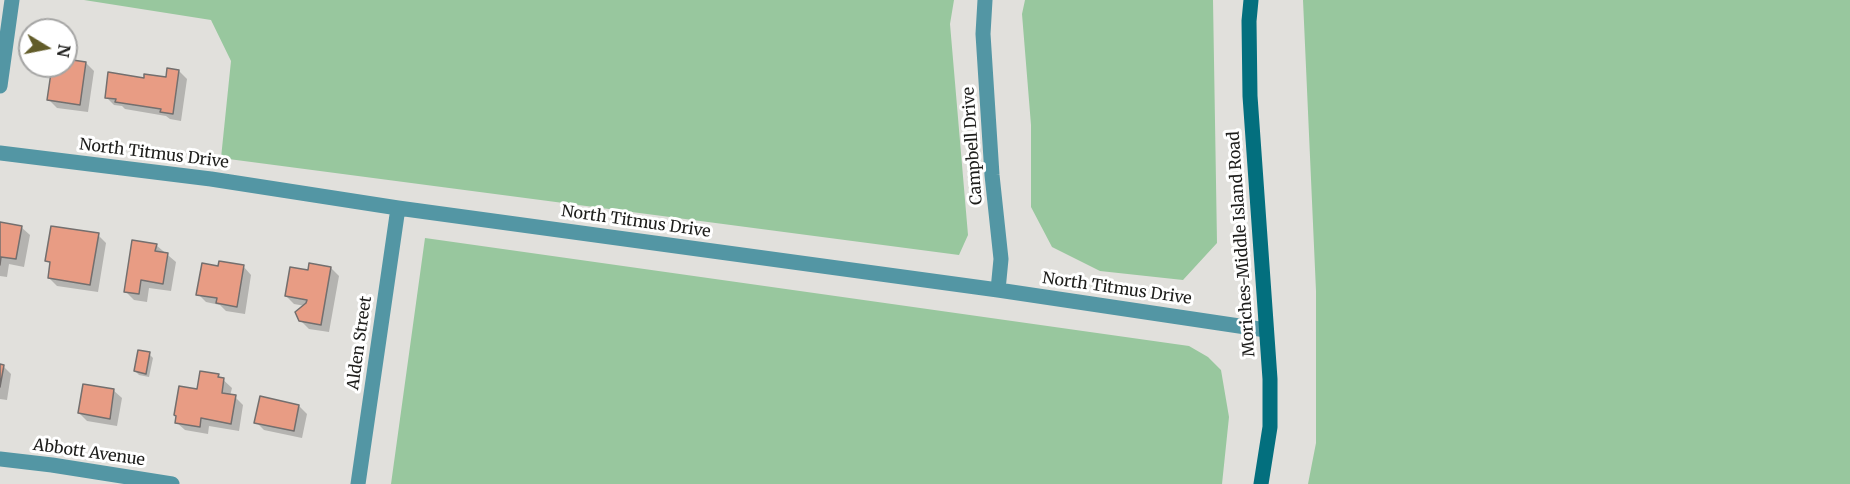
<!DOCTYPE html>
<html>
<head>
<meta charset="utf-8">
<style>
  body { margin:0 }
  #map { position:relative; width:1850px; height:484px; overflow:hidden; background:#e1e0dc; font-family:Merriweather,serif }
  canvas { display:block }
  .north { position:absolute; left:18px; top:18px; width:60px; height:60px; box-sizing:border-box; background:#fff; border:2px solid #a5a5a4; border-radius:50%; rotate:100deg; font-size:16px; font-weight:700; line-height:24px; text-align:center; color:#1d1d1b }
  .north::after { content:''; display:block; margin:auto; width:21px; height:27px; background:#625c29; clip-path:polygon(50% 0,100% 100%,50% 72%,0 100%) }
</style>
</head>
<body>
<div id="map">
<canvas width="1850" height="484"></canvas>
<div class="north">N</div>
</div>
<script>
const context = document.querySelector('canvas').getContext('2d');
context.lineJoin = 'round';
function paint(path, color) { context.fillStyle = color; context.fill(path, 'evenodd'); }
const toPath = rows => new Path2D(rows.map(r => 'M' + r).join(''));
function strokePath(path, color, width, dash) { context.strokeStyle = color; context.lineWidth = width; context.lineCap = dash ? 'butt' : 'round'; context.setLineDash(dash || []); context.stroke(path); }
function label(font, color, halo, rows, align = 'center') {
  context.font = font + ' Merriweather,serif'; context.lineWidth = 6; context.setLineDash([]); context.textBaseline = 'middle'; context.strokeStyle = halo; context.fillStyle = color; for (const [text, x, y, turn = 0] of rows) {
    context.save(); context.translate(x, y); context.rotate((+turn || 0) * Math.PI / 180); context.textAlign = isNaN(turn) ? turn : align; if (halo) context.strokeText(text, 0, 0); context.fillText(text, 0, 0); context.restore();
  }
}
paint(toPath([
  [84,0,954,0,950,24,968,235,959,255,221,158,231,61,211,20],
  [1025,0,1213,0,1217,243,1183,280,1100,271,1052,247,1031,207,1031,125,1022,14],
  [1303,0,1850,0,1850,484,1308,484,1316,443,1316,291],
  [425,238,1189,346,1208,357,1221,370,1229,417,1222,484,391,484]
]), '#98c79e');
paint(toPath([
  [66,60,86,63,94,71,88,112,57,108,49,100,54,66,66,66],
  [179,71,187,79,181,121,170,119,166,116,125,109,122,106,114,105,106,97,145,79,167,79],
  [0,223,21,227,30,235,24,267,9,264,7,277,0,276],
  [98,235,106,243,98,292,57,286,49,278,51,265,47,260],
  [156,245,176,262,171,291,149,288,147,302,134,300,126,292],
  [243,266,251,275,245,314,226,311,220,305,206,302,198,294,219,267],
  [331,268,339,276,329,332,309,329,300,320,305,306,294,304,286,296,309,271],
  [149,354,153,358,149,377,139,375,135,371],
  [0,365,3,366,11,374,7,400,0,399],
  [218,375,232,388,230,396,235,397,243,405,239,431,209,426,208,434,185,430,176,422,199,391],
  [113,390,122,398,117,426,87,421,79,413],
  [299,406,307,414,302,438,264,430,256,422]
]), '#0003');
const building = toPath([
  [66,59,86,62,80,105,47,100,52,66,66,66,66,59],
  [167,68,179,70,173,114,160,112,161,109,115,102,116,99,105,98,108,72,144,78,144,74,166,77,167,68],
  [0,222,22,226,16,259,1,257,0,265,0,222],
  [51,226,99,233,90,285,48,278,50,262,45,261,51,226],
  [132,240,157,244,155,251,168,253,163,284,141,280,139,294,124,292,132,240],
  [219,261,244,265,237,307,216,303,217,298,196,295,202,263,218,266,219,261],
  [309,263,331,267,321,325,299,321,295,312,306,303,307,300,285,296,290,267,308,270,309,263],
  [138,350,150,352,146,374,134,371,138,350],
  [0,364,4,365,0,387,0,364],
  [200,371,219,374,218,377,224,378,222,393,236,395,231,424,201,418,200,427,175,423,176,416,174,415,179,386,197,389,200,371],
  [83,384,114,389,110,419,78,413,83,384],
  [260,396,299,405,294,431,254,423,260,396]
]);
paint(building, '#e89c84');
strokePath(building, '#736f6e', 1.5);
strokePath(toPath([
  [985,0,983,34,992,175,1001,259,998,290],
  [0,86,12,0],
  [0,153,211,179,398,208,998,290,1266,330],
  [0,459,52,465,172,484],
  [358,484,398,208]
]), '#5396a4', 15);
strokePath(toPath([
  [1251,0,1249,21,1250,96,1270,379,1270,427,1261,484]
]), '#036f7e', 15);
label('16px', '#1d1d1b', '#fff', [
  ["Campbell Drive",973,146,-94],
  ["North Titmus Drive",154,154,7],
  ["North Titmus Drive",636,222,8],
  ["Moriches-Middle Island Road",1242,244,-94],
  ["North Titmus Drive",1117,289,8],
  ["Alden Street",360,343,-82],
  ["Abbott Avenue",89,453,8]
]);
</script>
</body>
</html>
